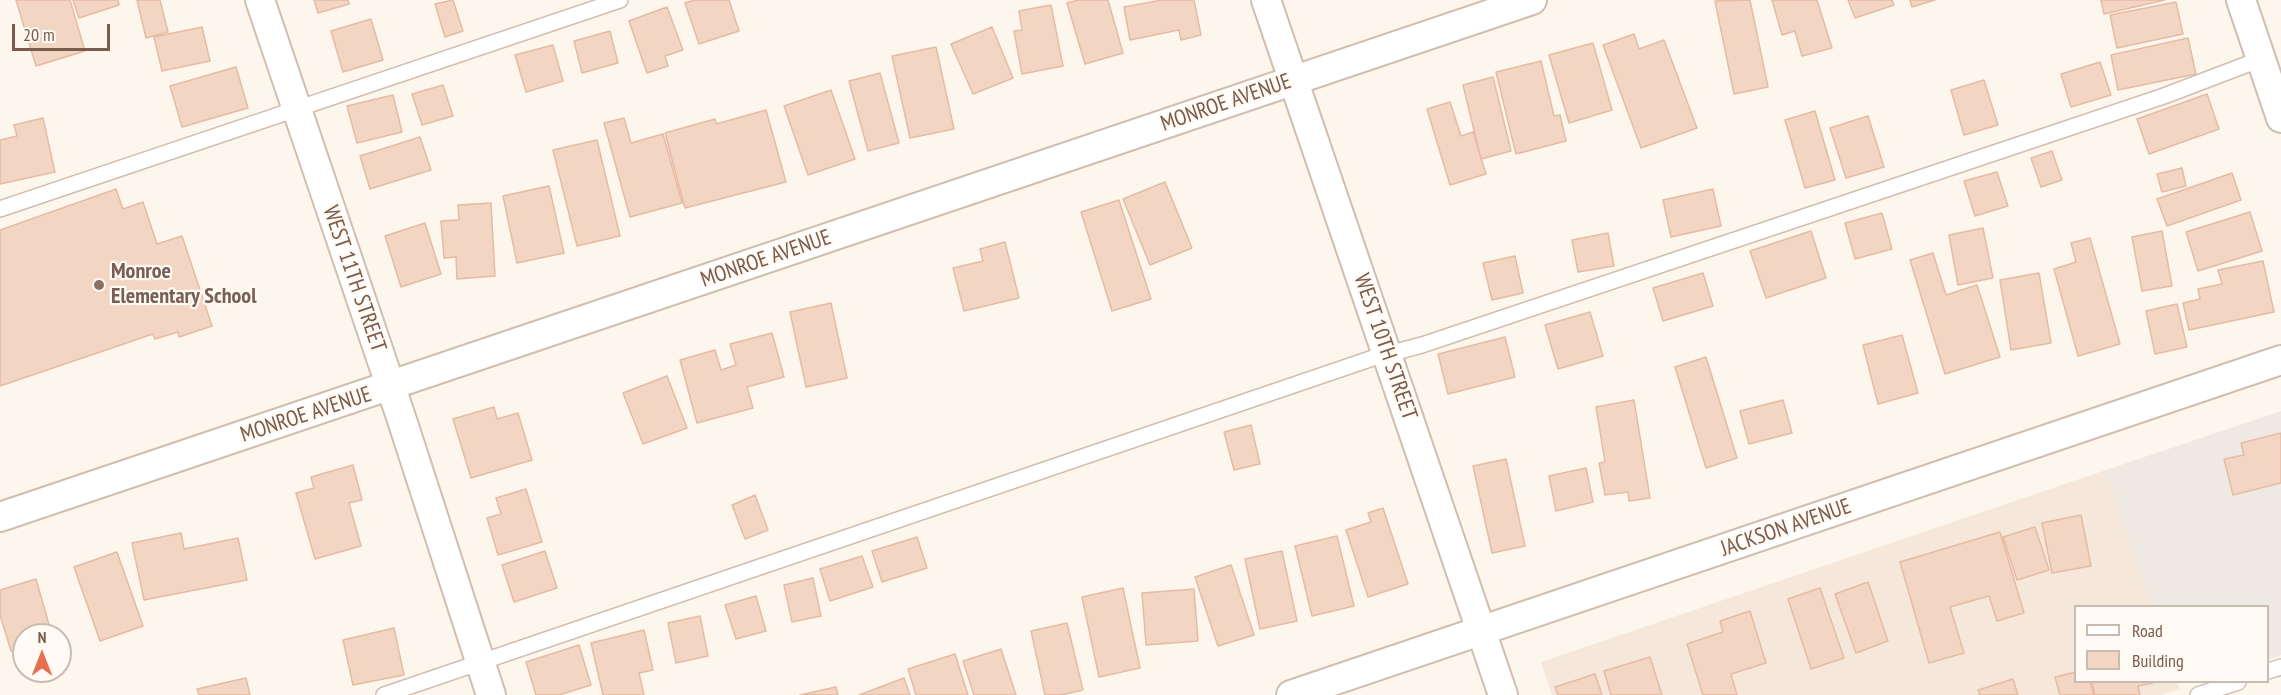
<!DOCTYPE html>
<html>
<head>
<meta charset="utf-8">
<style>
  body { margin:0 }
  #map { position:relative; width:2281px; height:695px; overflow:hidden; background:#fdf6ec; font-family:"PT Sans Narrow",sans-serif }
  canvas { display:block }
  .legend { position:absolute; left:2074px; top:605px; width:195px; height:78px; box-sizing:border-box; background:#fffaf3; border:2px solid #cabbb1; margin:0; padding:8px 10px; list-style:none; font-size:18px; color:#7a5c4d }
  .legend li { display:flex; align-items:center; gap:12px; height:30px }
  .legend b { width:30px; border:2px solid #cabbb1 }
  .north { position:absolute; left:12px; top:623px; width:60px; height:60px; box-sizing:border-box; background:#fffaf3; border:2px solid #cabbb1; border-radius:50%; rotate:0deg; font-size:16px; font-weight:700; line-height:24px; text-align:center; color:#7a5c4d }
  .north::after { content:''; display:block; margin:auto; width:21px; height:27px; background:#e76f51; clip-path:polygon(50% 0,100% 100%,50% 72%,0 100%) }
  .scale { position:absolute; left:12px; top:24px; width:98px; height:27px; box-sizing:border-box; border:3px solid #7a5c4d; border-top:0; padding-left:8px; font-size:18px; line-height:21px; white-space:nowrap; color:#7a5c4d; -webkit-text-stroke:4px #fffaf3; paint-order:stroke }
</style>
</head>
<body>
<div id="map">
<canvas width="2281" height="695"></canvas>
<ul class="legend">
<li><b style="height:8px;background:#fff"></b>Road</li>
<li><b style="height:16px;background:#f3d5c3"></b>Building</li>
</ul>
<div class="north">N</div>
<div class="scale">20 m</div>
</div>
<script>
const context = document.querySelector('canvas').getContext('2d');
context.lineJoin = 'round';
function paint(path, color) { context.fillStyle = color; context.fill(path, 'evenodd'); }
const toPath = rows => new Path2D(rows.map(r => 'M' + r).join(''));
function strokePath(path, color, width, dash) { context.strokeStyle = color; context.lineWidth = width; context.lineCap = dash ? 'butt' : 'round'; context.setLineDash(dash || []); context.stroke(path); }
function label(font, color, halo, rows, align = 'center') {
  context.font = font + ' "PT Sans Narrow",sans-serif'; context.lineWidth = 4.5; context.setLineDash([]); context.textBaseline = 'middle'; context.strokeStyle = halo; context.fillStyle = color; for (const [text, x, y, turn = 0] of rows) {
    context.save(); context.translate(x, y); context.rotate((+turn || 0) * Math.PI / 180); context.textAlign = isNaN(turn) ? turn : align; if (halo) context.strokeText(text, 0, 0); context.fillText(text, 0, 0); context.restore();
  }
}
paint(toPath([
  [2106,470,2152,606,2076,606,2076,682,2177,682,2180,689,2161,695,1552,695,1541,662]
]), '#f5e8da');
paint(toPath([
  [2281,411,2281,655,2268,660,2268,606,2152,606,2106,470]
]), '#efe9e4');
const building = toPath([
  [16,0,70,0,85,51,36,66,16,0],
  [73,0,118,0,119,5,79,18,73,0],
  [137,0,160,0,168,32,146,38,137,0],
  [314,0,348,0,349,4,318,13,314,0],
  [453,0,463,31,445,37,435,4,453,0],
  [695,0,729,0,739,31,699,44,685,3,695,0],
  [1078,0,1108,0,1123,53,1085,64,1067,3,1078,0],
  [1162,0,1194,0,1201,35,1181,40,1179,30,1130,40,1124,7,1162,0],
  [1750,0,1768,87,1734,94,1715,1,1750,0],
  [1772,0,1817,0,1832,48,1802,56,1795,31,1782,35,1772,0],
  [1848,0,1892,0,1894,5,1855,18,1848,0],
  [1910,0,1935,0,1912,7,1910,0],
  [2101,0,2165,0,2104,14,2101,0],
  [2176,2,2183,34,2117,48,2110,15,2176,2],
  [1051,5,1063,66,1022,74,1014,31,1022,30,1019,11,1051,5],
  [667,7,683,50,665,56,668,66,647,73,629,21,667,7],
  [371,19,383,60,343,72,331,31,371,19],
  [202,27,210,61,162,71,154,37,202,27],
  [992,27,1013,78,973,94,951,44,992,27],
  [610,31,618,63,582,73,574,41,610,31],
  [1634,34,1639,49,1664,40,1697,128,1641,148,1603,45,1634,34],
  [2188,38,2196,74,2118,90,2111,55,2188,38],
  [1593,43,1612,110,1569,123,1549,55,1593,43],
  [553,45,563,81,526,92,515,55,553,45],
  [936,47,954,129,910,138,892,56,936,47],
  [1541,61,1554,116,1560,115,1566,141,1516,154,1496,72,1541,61],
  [2100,62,2111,95,2071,107,2061,74,2100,62],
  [236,67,248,108,182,127,170,86,236,67],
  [880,73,899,143,868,151,849,81,880,73],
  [1493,77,1511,151,1481,159,1463,85,1493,77],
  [1984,80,1998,125,1964,135,1951,90,1984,80],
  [443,85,453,116,422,125,412,94,443,85],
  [831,90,855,159,808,175,784,106,831,90],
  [2207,94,2219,129,2149,154,2137,119,2207,94],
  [393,95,402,132,357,143,347,106,393,95],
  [1450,102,1461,136,1473,132,1486,174,1450,185,1427,109,1450,102],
  [766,110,786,182,685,208,665,133,715,119,716,124,766,110],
  [1815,111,1835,180,1805,188,1785,120,1815,111],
  [1868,116,1884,167,1846,178,1830,128,1868,116],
  [43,118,55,172,0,184,0,140,17,136,14,125,43,118],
  [624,118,631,143,663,134,682,203,630,217,604,123,624,118],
  [420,137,431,170,370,189,360,156,420,137],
  [597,140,620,236,577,246,553,150,597,140],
  [2052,151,2062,180,2041,187,2031,158,2052,151],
  [2182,168,2186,186,2162,192,2157,174,2182,168],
  [1997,172,2008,206,1975,216,1964,181,1997,172],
  [2232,173,2241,200,2167,226,2157,199,2232,173],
  [1165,182,1192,248,1150,265,1123,199,1165,182],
  [549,186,564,253,517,263,503,196,549,186],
  [116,189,123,209,143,202,157,244,182,236,212,326,179,337,178,332,155,339,153,334,0,386,0,230,116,189],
  [1713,189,1721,226,1671,237,1663,200,1713,189],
  [1119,200,1151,299,1112,311,1081,212,1119,200],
  [491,203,495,276,457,279,456,257,444,258,441,221,459,220,458,205,491,203],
  [2250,212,2262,251,2198,271,2186,232,2250,212],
  [1882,213,1892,249,1855,259,1845,223,1882,213],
  [425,223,441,274,401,287,385,236,425,223],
  [1983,228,1993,278,1958,285,1949,235,1983,228],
  [1811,231,1826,278,1766,298,1750,251,1811,231],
  [2162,231,2172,286,2142,291,2132,237,2162,231],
  [1608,233,1614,266,1578,272,1572,240,1608,233],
  [2090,238,2120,344,2078,356,2054,269,2076,262,2071,243,2090,238],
  [1005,242,1019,298,964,311,953,268,983,261,980,249,1005,242],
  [1933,253,1946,295,1977,285,2000,357,1945,374,1910,260,1933,253],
  [1515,256,1523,293,1492,300,1483,263,1515,256],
  [2263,261,2274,312,2189,330,2183,303,2200,299,2198,289,2222,284,2218,270,2263,261],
  [1703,273,1713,306,1663,321,1653,288,1703,273],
  [2039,273,2051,343,2011,350,2000,280,2039,273],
  [831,303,847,378,806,387,790,312,831,303],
  [2177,304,2187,347,2155,354,2146,311,2177,304],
  [1590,312,1603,356,1558,369,1545,325,1590,312],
  [772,333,784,377,747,387,753,408,697,423,680,360,715,350,721,370,736,365,730,344,772,333],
  [1902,335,1918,393,1878,404,1863,345,1902,335],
  [1505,337,1515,377,1448,394,1438,354,1505,337],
  [1706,357,1737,458,1706,468,1675,367,1706,357],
  [667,376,687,428,643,444,623,393,667,376],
  [1634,400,1650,498,1629,501,1628,492,1605,495,1599,463,1605,462,1596,407,1634,400],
  [1783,400,1792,433,1749,444,1740,411,1783,400],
  [494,407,497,419,518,413,532,460,471,478,453,419,494,407],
  [1251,425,1260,464,1234,470,1224,432,1251,425],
  [2281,433,2281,483,2233,495,2224,459,2244,455,2241,443,2281,433],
  [1506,459,1525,546,1492,553,1473,466,1506,459],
  [353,465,362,500,349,503,361,546,315,559,296,493,314,488,311,477,353,465],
  [1586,468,1593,502,1556,511,1549,476,1586,468],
  [526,489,542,542,498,555,487,518,501,514,496,498,526,489],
  [755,495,768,530,745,539,732,505,755,495],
  [1383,508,1408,584,1368,597,1346,530,1371,522,1368,513,1383,508],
  [2081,515,2091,566,2052,573,2042,523,2081,515],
  [2035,527,2049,570,2017,580,2003,537,2035,527],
  [2000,532,2024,613,1997,621,1989,596,1950,607,1964,653,1929,663,1900,562,2000,532],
  [181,533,184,549,238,538,247,580,144,600,132,543,181,533],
  [1337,536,1354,606,1312,616,1295,546,1337,536],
  [917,537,927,568,882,582,872,551,917,537],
  [545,551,557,588,514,602,502,565,545,551],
  [1282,551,1297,621,1260,629,1245,559,1282,551],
  [117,552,143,626,100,641,74,567,117,552],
  [862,556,873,587,830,601,820,569,862,556],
  [1231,565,1254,635,1218,646,1195,577,1231,565],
  [813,578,821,616,792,622,784,585,813,578],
  [36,579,52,635,24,635,24,655,22,647,11,651,0,615,0,590,36,579],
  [1868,582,1888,641,1856,653,1835,594,1868,582],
  [1123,588,1140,668,1099,677,1082,597,1123,588],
  [1820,588,1844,658,1811,669,1788,599,1820,588],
  [1194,589,1198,641,1146,645,1142,593,1194,589],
  [756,596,766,631,736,639,725,605,756,596],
  [1750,611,1766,663,1731,674,1737,695,1703,695,1687,644,1723,632,1720,621,1750,611],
  [700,616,708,656,676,663,668,623,700,616],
  [1067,623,1083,690,1061,695,1045,695,1031,631,1067,623],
  [394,628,404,675,353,685,343,640,394,628],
  [644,630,653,670,639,673,644,695,603,695,591,643,644,630],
  [579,645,591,685,559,695,536,695,526,662,579,645],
  [1001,649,1016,695,974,695,963,661,1001,649],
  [955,654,968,695,916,695,908,669,955,654],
  [1650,657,1662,695,1611,695,1604,671,1650,657],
  [2076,672,2076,682,2090,682,2094,695,2060,695,2055,677,2076,672],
  [1595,674,1602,695,1558,695,1555,687,1595,674],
  [246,678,250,695,199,695,197,689,246,678],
  [904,678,910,695,859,695,904,678],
  [2013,679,2018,695,1980,695,1978,690,2013,679],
  [2092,682,2157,682,2138,686,2140,695,2095,695,2092,682],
  [836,687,838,695,800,695,836,687]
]);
paint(building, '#f3d5c3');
strokePath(building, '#e6bba3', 1.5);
const service = toPath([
  [0,209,620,0],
  [2268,671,2281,667],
  [384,695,1373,358,1422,345,2164,96,2261,59],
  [2198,695,2238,682]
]);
const minor = toPath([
  [260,0,402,420,491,695],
  [1266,0,1503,695],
  [2241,0,2281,118],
  [0,517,1532,0],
  [1291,695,2281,360]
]);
strokePath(service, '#d1beb0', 18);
strokePath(minor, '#d1beb0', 32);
strokePath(service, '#fff', 15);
strokePath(minor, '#fff', 28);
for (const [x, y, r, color] of [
  [99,285,6,"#8d6e63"]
]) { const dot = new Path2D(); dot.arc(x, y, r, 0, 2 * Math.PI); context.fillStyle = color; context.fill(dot); strokePath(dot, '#fffaf3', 2); }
label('22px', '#7a5c4d', '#fffaf3', [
  ["MONROE AVENUE",1226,103,-19],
  ["MONROE AVENUE",766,259,-19],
  ["WEST 11TH STREET",354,279,71],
  ["WEST 10TH STREET",1385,347,71],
  ["MONROE AVENUE",306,415,-18],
  ["JACKSON AVENUE",1786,528,-19]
]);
label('bold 22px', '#785e54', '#fffaf3', [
  ["Monroe",111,272],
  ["Elementary School",111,297]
], 'left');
</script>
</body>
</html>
